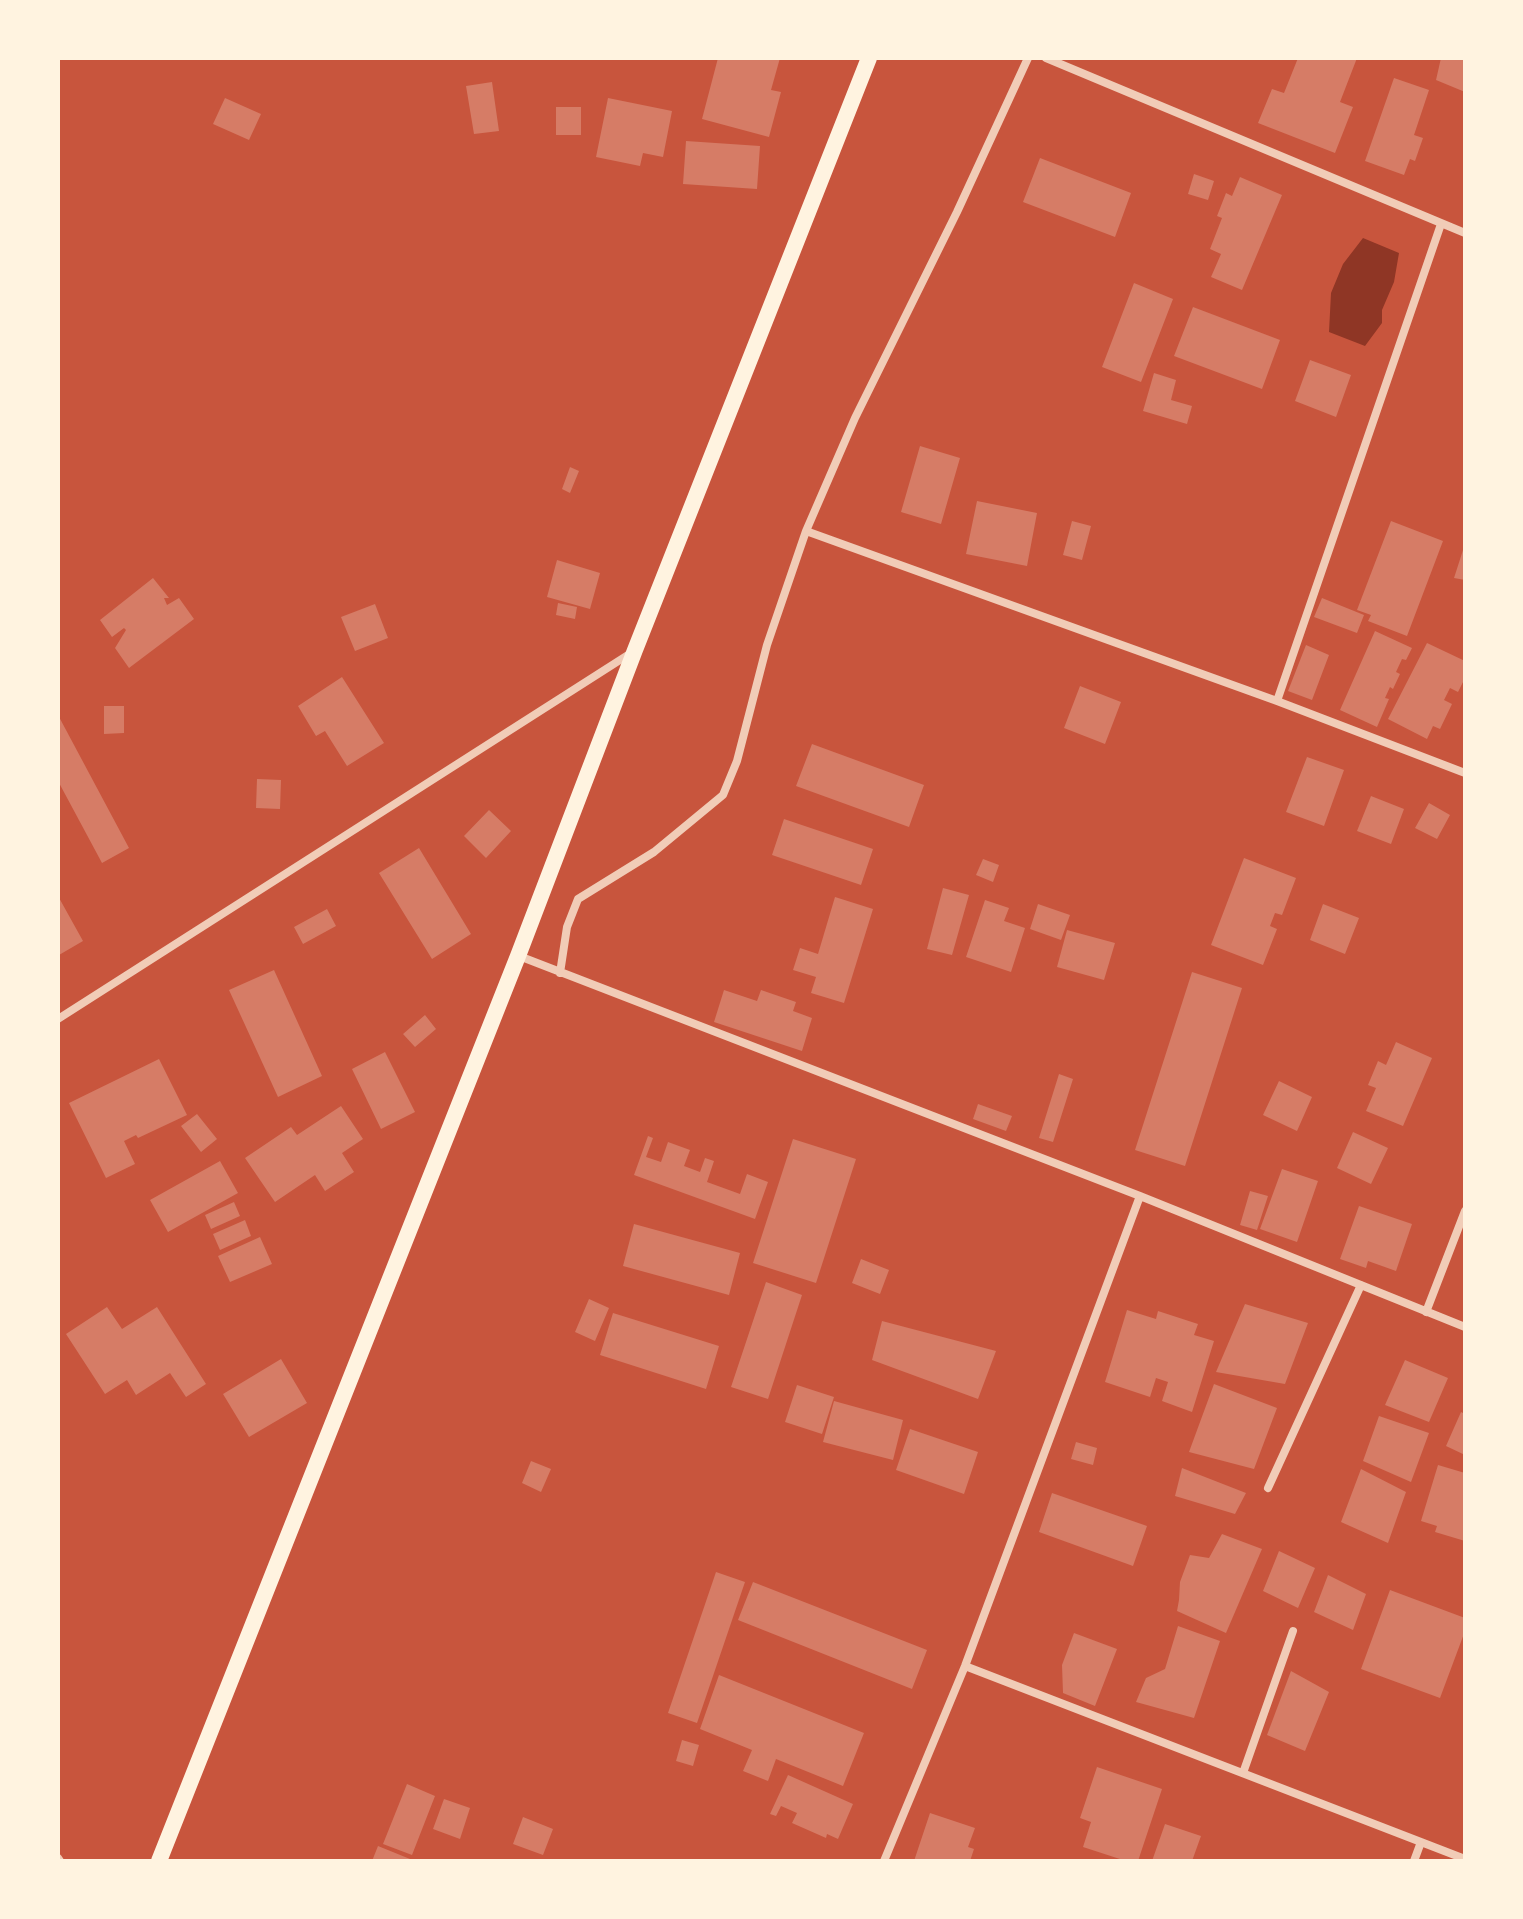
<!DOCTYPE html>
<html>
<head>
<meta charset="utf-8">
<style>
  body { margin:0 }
  #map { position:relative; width:1523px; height:1919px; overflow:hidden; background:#c8553d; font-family:"PT Sans Narrow",sans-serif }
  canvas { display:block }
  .frame { position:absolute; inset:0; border:60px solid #fff3e0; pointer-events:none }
</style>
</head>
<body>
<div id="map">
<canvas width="1523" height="1919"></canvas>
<div class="frame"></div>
</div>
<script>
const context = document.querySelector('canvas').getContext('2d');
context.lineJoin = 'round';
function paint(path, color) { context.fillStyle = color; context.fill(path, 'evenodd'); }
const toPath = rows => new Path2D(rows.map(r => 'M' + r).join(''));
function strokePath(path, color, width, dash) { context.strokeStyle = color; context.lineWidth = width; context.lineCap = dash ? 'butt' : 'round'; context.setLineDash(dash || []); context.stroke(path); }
paint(toPath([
  [1363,238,1399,253,1394,282,1382,310,1382,323,1365,346,1329,332,1331,293,1343,264]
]), '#8f3625');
paint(toPath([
  [718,58,780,58,771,90,781,92,769,137,702,119],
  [1298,58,1357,58,1340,102,1353,107,1335,153,1258,123,1272,89,1284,93],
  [1441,58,1465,58,1465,92,1436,80],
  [1394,78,1429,90,1414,135,1423,138,1415,161,1410,159,1404,175,1365,161],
  [492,82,499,131,474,134,466,86],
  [225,98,261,114,249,140,213,124],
  [608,98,672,111,663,157,643,153,640,166,596,157],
  [556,107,581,107,581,135,556,135],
  [686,141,760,146,757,189,683,184],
  [1040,158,1131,193,1115,237,1023,202],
  [1194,174,1214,181,1208,200,1188,194],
  [1240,177,1282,195,1242,290,1211,277,1221,254,1210,249,1222,218,1217,216,1226,193,1232,196],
  [1134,283,1173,299,1141,382,1102,367],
  [1193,307,1280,340,1262,389,1174,356],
  [1310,360,1351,375,1336,417,1295,401],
  [1154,373,1176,380,1171,400,1192,406,1187,424,1143,411],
  [920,446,960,458,941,524,901,512],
  [570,467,579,471,570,493,562,489],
  [977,501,1037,513,1027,566,966,554],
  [1072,521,1091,526,1082,560,1063,555],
  [1391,521,1443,541,1407,636,1368,621,1371,615,1357,610],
  [1463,550,1465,551,1465,580,1454,578],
  [557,560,600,573,590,609,547,597],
  [153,578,169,598,164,598,167,605,179,598,194,619,129,668,115,648,126,630,124,628,112,637,100,620],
  [1322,598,1364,615,1357,633,1314,617],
  [558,603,577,607,575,619,556,615],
  [375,604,388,638,355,651,341,617],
  [1375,631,1412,648,1406,660,1402,659,1396,672,1400,674,1393,689,1390,687,1385,698,1389,699,1377,727,1340,710],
  [1427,643,1465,661,1465,678,1458,692,1450,688,1444,700,1452,704,1440,729,1433,726,1427,739,1388,719],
  [1306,645,1329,655,1312,700,1288,691],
  [342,677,384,743,347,766,325,731,316,736,298,706],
  [1080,686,1121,702,1105,744,1064,728],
  [104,706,124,706,124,733,104,734],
  [58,715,129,848,102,863,58,781],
  [812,744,924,785,909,827,796,786],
  [1307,757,1344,770,1324,826,1286,812],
  [257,779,281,780,280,809,256,808],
  [1371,796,1404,809,1391,844,1357,831],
  [1429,803,1450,815,1437,839,1415,828],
  [489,810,511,831,486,858,464,836],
  [784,819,873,849,861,885,772,855],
  [419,848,471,934,432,959,379,873],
  [1244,858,1296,878,1282,915,1275,913,1270,926,1277,929,1263,965,1211,945],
  [983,859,999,865,993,882,976,875],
  [943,888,969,895,952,955,927,949],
  [58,896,83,941,59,955,58,953],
  [835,897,873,909,844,1003,811,993,816,977,793,970,800,948,818,954],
  [985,900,1009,908,1004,921,1025,928,1011,972,966,957],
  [1038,904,1070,915,1061,940,1030,929],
  [1323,904,1359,918,1345,954,1310,940],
  [327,909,336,926,303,944,294,927],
  [1067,930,1115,943,1104,980,1057,967],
  [274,970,322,1076,278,1097,229,990],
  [1192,972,1242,988,1185,1166,1135,1150],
  [724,990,757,1001,761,990,796,1002,793,1011,812,1018,802,1051,714,1022],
  [425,1015,436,1029,415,1047,403,1034],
  [1396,1042,1432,1058,1403,1126,1366,1111,1376,1088,1368,1085,1378,1061,1386,1065],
  [385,1052,415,1112,381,1129,352,1069],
  [159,1059,187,1115,138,1138,136,1135,124,1141,135,1164,106,1178,69,1103],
  [1059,1074,1073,1079,1053,1142,1039,1138],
  [1279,1081,1312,1097,1297,1131,1263,1115],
  [978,1104,1012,1116,1006,1131,973,1119],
  [341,1106,363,1139,342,1153,354,1172,325,1191,315,1175,275,1202,245,1158,291,1127,297,1135],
  [197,1114,217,1139,201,1152,181,1126],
  [1353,1132,1388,1148,1371,1184,1337,1168],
  [648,1136,653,1138,646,1157,661,1162,668,1142,690,1150,684,1166,700,1172,705,1158,714,1161,707,1182,740,1194,747,1174,768,1182,755,1219,634,1175],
  [793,1139,856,1159,816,1283,753,1263],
  [220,1161,238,1193,168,1232,150,1200],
  [1282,1169,1318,1181,1297,1242,1260,1229],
  [1250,1191,1268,1196,1257,1230,1240,1225],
  [234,1202,240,1216,211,1229,205,1215],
  [1359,1206,1412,1224,1396,1271,1368,1261,1366,1268,1340,1259],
  [245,1220,251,1236,220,1250,213,1234],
  [634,1224,740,1253,729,1295,623,1266],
  [260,1237,272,1264,230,1282,218,1256],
  [861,1259,889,1270,880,1294,852,1283],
  [766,1282,802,1295,768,1399,731,1387],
  [589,1299,609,1308,595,1341,575,1332],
  [1245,1304,1308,1323,1285,1384,1216,1372],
  [107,1307,122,1329,157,1307,206,1384,186,1397,170,1373,136,1395,127,1380,105,1394,66,1334],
  [1127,1310,1156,1319,1158,1311,1198,1324,1194,1335,1214,1341,1192,1412,1162,1401,1168,1382,1156,1378,1150,1397,1105,1382],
  [613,1313,719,1346,706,1389,600,1355],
  [882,1321,996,1351,978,1399,872,1360],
  [281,1359,307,1403,249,1437,223,1394],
  [1405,1360,1448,1378,1429,1422,1385,1405],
  [1214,1384,1277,1408,1254,1469,1189,1452],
  [797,1385,834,1397,822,1434,785,1422],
  [834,1401,903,1420,893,1460,823,1442],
  [1461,1412,1465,1414,1465,1455,1446,1446],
  [1379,1416,1429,1433,1411,1482,1363,1461],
  [910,1429,978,1452,964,1494,896,1470],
  [1076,1442,1097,1448,1093,1465,1071,1459],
  [531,1461,551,1469,541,1492,522,1483],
  [1438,1465,1465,1473,1465,1541,1435,1532,1437,1526,1421,1521],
  [1182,1468,1246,1493,1235,1514,1175,1496],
  [1361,1469,1406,1492,1388,1543,1341,1522],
  [1052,1493,1147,1526,1133,1566,1039,1532],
  [1222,1534,1262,1549,1226,1633,1177,1611,1179,1600,1180,1582,1190,1555,1209,1558],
  [1279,1551,1315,1568,1298,1608,1263,1591],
  [716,1572,745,1582,697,1723,668,1713],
  [1328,1575,1366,1594,1353,1630,1314,1612],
  [753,1582,927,1650,912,1689,738,1620],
  [1390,1590,1465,1618,1465,1631,1440,1698,1361,1669],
  [1178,1626,1220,1641,1194,1718,1136,1702,1146,1678,1165,1669],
  [1074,1633,1117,1649,1095,1706,1063,1693,1062,1665],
  [1291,1671,1329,1692,1305,1751,1267,1735],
  [719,1675,864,1733,843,1786,776,1759,768,1781,743,1771,752,1750,700,1729],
  [682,1740,699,1745,693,1766,676,1761],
  [1097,1767,1162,1789,1138,1861,1126,1861,1083,1847,1091,1822,1080,1818],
  [788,1775,853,1804,838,1839,827,1834,826,1838,792,1823,797,1813,781,1806,776,1816,770,1814],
  [407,1784,435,1796,412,1855,383,1844],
  [444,1799,470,1808,460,1839,433,1829],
  [930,1813,975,1828,968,1847,974,1849,970,1861,914,1861],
  [523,1817,553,1829,543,1855,513,1844],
  [1165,1824,1201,1836,1192,1861,1152,1861],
  [378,1846,415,1861,372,1861]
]), '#d67c66');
strokePath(toPath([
  [1046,58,1465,233],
  [806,531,1277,701,1465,773],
  [1277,701,1441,224],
  [519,956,1140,1196,1465,1327],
  [560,973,567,927,578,899,654,852,723,795,737,761,767,645,806,531,855,418,957,212,1028,58],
  [58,1019,631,653],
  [1426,1312,1465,1211],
  [1268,1488,1361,1285],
  [965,1666,1465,1859],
  [1243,1773,1293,1631],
  [58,1858,60,1861],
  [884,1861,965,1666,1140,1196],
  [1414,1861,1421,1842]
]), '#f1ccb7', 8);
strokePath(toPath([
  [159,1861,518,956,635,650,869,58]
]), '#fff3e0', 16);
</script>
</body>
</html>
